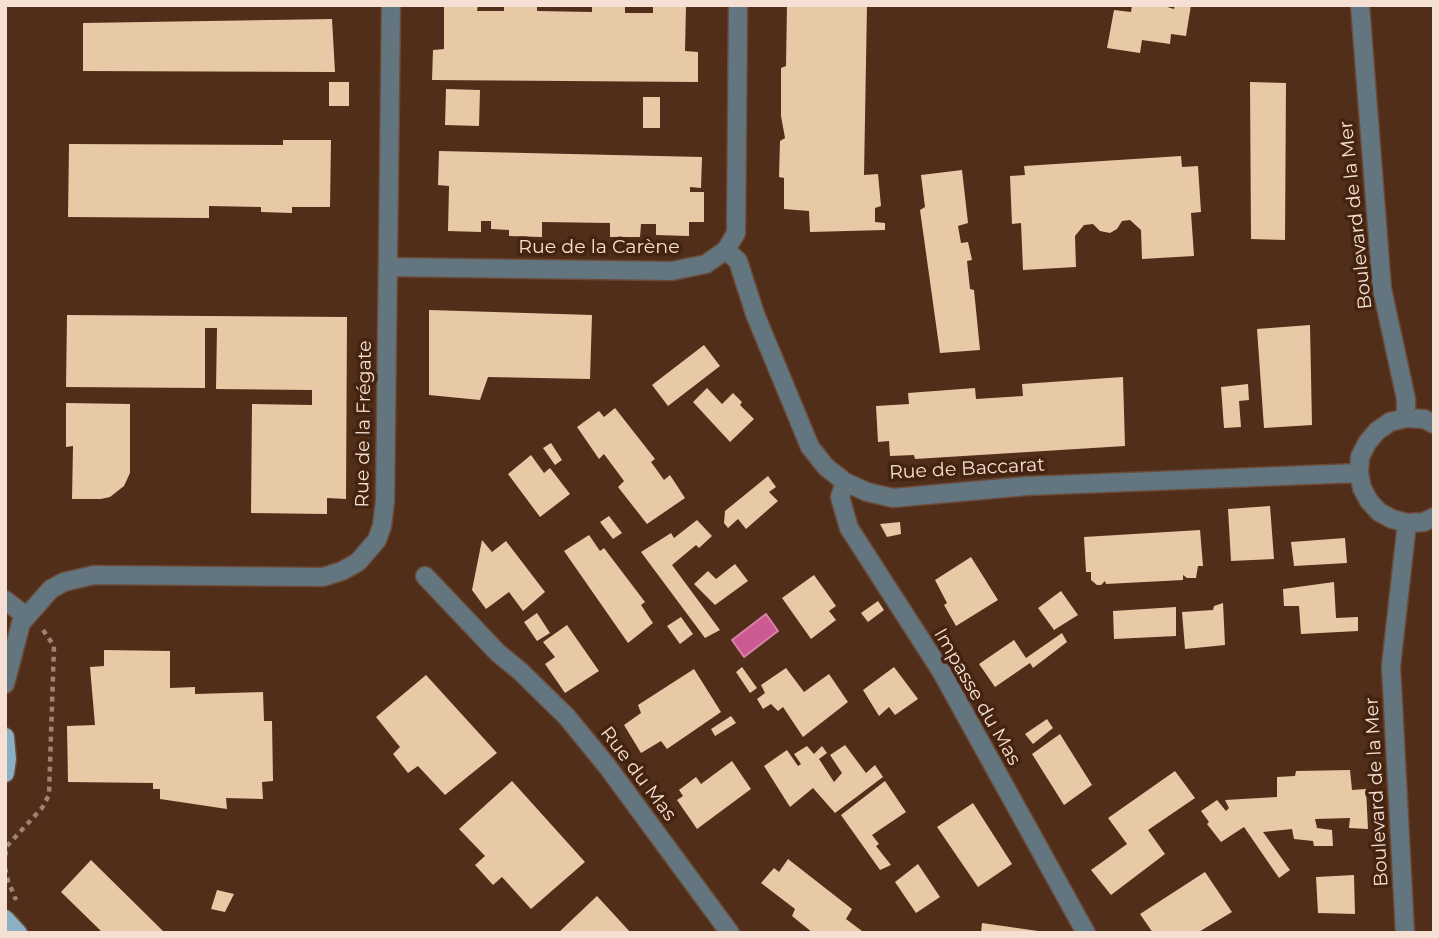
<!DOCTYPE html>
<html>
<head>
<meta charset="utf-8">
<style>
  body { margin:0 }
  #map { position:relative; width:1439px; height:938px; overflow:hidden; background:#502e1a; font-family:Montserrat,sans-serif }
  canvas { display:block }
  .frame { position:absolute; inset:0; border:7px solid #f6e0d4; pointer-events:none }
</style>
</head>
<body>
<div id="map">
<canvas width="1439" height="938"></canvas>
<div class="frame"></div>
</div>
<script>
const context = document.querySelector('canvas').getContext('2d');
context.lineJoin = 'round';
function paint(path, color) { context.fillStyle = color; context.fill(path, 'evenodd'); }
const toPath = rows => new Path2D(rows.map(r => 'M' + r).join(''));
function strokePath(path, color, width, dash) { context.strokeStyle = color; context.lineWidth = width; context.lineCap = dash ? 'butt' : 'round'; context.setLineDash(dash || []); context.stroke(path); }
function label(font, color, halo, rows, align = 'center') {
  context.font = font + ' Montserrat,sans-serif'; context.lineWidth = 7; context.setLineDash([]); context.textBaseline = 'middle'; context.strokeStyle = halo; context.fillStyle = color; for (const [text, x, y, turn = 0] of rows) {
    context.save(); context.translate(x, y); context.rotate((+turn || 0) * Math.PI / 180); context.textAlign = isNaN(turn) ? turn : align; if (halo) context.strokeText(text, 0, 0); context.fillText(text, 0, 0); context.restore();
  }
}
const water = toPath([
  [766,614,778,631,744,657,732,640,766,614]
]);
paint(water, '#cb5a93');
strokePath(water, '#d882a6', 2);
paint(toPath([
  [444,5,478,5,477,11,504,11,504,5,537,5,537,11,592,12,592,5,625,5,625,13,653,13,653,5,686,5,685,51,698,52,698,82,432,80,433,50,444,49],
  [787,5,867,5,864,175,878,174,881,206,875,208,875,222,885,223,885,230,810,232,809,211,784,209,784,178,779,177,780,141,785,138,781,116,781,68,786,66],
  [1132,5,1160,5,1174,9,1175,5,1191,5,1186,36,1171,34,1170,44,1142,40,1140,53,1107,48,1114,10,1131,12],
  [332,19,335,72,83,71,83,23],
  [329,82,349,82,349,106,329,106],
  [1250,82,1286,83,1285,240,1251,239],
  [446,89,480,90,479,126,445,125],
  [643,97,660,97,660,128,643,128],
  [283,140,331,140,330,207,292,207,292,213,261,212,261,207,209,206,209,218,68,217,69,144,283,145],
  [439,151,702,157,701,188,690,187,690,192,704,192,704,222,689,222,689,236,656,235,656,224,641,224,640,237,610,237,610,223,542,222,542,237,509,236,509,230,491,229,491,221,481,221,481,232,448,231,449,186,438,185],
  [1181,156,1182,167,1198,166,1201,212,1191,213,1194,256,1142,259,1141,230,1130,220,1122,221,1117,229,1110,233,1100,231,1093,224,1084,225,1075,236,1076,267,1023,270,1021,223,1012,224,1010,176,1025,175,1024,166],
  [962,170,968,223,958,226,961,243,968,242,972,260,967,261,970,289,974,290,980,350,940,353,920,210,925,207,921,175],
  [429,310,592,315,590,379,488,377,480,400,429,395],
  [67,315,347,317,346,499,327,498,327,514,251,513,252,404,312,405,312,390,216,389,217,328,205,328,205,388,66,387],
  [1310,325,1312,425,1264,428,1257,329],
  [704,345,720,366,668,406,652,385],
  [1123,377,1125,446,915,459,914,455,890,456,889,441,878,442,876,406,909,404,908,393,975,388,976,399,1023,396,1022,384],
  [1248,384,1249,400,1239,401,1241,427,1224,428,1221,387],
  [707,388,722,404,733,393,742,402,740,405,754,419,730,442,693,402],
  [66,403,130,404,130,473,124,486,110,497,101,499,72,499,73,446,66,447],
  [615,408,655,459,651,462,664,480,670,475,685,498,647,524,618,487,624,481,604,454,599,459,577,427,599,411,604,417],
  [551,443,562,460,555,465,543,448],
  [531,455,544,473,550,468,570,494,540,517,508,474],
  [768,476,776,487,769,492,778,501,746,529,738,519,728,528,724,523,725,511],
  [1270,506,1274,559,1231,561,1228,509],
  [609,516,622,533,613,539,600,522],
  [697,520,712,536,699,548,696,545,672,565,720,630,705,638,641,552,671,533,674,538],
  [900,522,901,534,887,537,880,524],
  [1200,530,1203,566,1198,566,1196,578,1187,578,1183,575,1183,580,1106,584,1105,581,1101,585,1097,585,1091,580,1091,572,1086,572,1084,537],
  [589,535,600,551,604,548,645,602,641,605,653,623,628,643,564,551],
  [1345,538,1347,563,1294,566,1291,542],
  [482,540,492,552,506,541,545,592,523,611,509,592,486,609,472,590],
  [971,557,998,600,956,626,944,605,947,603,935,580],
  [735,564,748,581,715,605,694,584,708,571,716,579],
  [814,575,836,606,829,611,836,620,811,639,782,598],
  [1334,582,1336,618,1358,617,1358,631,1301,634,1299,606,1284,606,1283,589],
  [1061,591,1078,615,1054,630,1038,608],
  [878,601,884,610,868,622,861,613],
  [1223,603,1225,645,1185,649,1182,612,1213,610,1214,606],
  [1176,607,1176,636,1114,639,1113,611],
  [537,613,550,633,537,641,524,622],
  [681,617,693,634,680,644,667,626],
  [567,625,599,671,565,693,545,664,555,657,543,642],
  [1062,633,1067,642,1033,668,1030,663,995,687,979,664,1014,640,1026,658],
  [104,650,170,651,170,688,195,687,195,694,263,692,264,721,272,721,273,781,262,782,263,799,226,798,227,809,160,799,160,789,153,789,153,783,68,782,67,726,95,725,90,667,104,666],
  [742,667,757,688,750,693,736,672],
  [894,667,918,699,895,715,889,707,879,716,863,690],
  [786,668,804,692,829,674,848,702,803,737,783,707,778,711,771,704,763,709,757,699,765,693,761,685],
  [694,669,721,712,667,749,661,741,641,753,624,725,641,713,638,705],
  [426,675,497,753,445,795,418,766,408,773,393,754,400,747,376,717],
  [731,716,736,723,715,736,711,729],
  [1047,719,1053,728,1033,744,1025,734],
  [1060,734,1092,785,1064,805,1032,754],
  [845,745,866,773,875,765,883,777,835,813,813,788,790,807,764,766,787,750,798,766,801,764,794,754,807,746,814,754,822,746,827,753,819,759,834,782,842,773,830,755],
  [732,761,751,789,697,829,677,800,683,796,679,790,696,777,701,784],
  [1350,770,1352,790,1366,789,1368,829,1349,828,1350,818,1315,819,1317,828,1332,830,1333,846,1314,846,1313,841,1294,839,1292,829,1263,832,1290,870,1279,878,1244,827,1221,842,1207,824,1209,822,1201,811,1217,800,1226,811,1229,808,1225,800,1277,797,1277,777,1295,776,1296,771],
  [1175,771,1195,798,1148,830,1165,854,1111,895,1091,870,1127,844,1108,818],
  [512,781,585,862,531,909,502,877,493,885,475,865,485,856,459,829],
  [885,781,906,812,872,835,879,844,876,846,891,865,880,870,841,815],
  [973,803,1012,864,978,887,937,827],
  [788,859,852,909,846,919,862,931,860,933,813,933,792,916,795,909,761,883,774,868,779,872],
  [91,860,165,933,103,933,61,892],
  [918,864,940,897,916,913,895,882],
  [1205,872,1232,912,1197,933,1153,933,1140,914],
  [1354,875,1355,914,1318,913,1316,877],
  [217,890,234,894,225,912,211,909],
  [597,896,631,933,558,933],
  [982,923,1038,931,1038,933,981,933]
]), '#e8c9a6');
const minor = toPath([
  [1360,5,1382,289,1406,399,1406,418],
  [726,250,738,261,755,314,810,447,826,467,845,482,867,492,893,498,1027,486,1359,473],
  [388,267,672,271,706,264,726,250,736,233,738,5],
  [1434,424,1424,419,1406,418,1390,422,1377,431,1367,443,1360,457,1359,473,1362,488,1369,501,1379,512,1392,519,1407,523,1424,522,1434,517],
  [845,482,840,497,849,528,941,671,1086,933],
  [425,576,498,653,520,671,567,717,607,766,730,933],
  [5,600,26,616],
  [5,684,21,623,51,589,64,582,94,575,323,577,342,571,358,562,377,540,382,526,385,501,391,5],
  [1405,933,1391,666,1407,523]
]);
const major = toPath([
  [5,737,7,759,5,773],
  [5,919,18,933]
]);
strokePath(minor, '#6b4a38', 21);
strokePath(major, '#6b4a38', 21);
strokePath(toPath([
  [5,856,7,846,42,808,49,795,54,646,43,630],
  [5,868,8,881,16,900]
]), '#9e8272', 4.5, [5, 5]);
strokePath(minor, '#63757e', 18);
strokePath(major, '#8bb0c4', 18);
label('19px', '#f6e0d4', '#442410', [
  ["Boulevard de la Mer",1356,215,-96],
  ["Rue de la Carène",599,247],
  ["Rue de la Frégate",364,424,-89],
  ["Rue de Baccarat",967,469,-3],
  ["Impasse du Mas",977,697,60],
  ["Rue du Mas",638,774,53],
  ["Boulevard de la Mer",1377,792,-93]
]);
</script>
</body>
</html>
